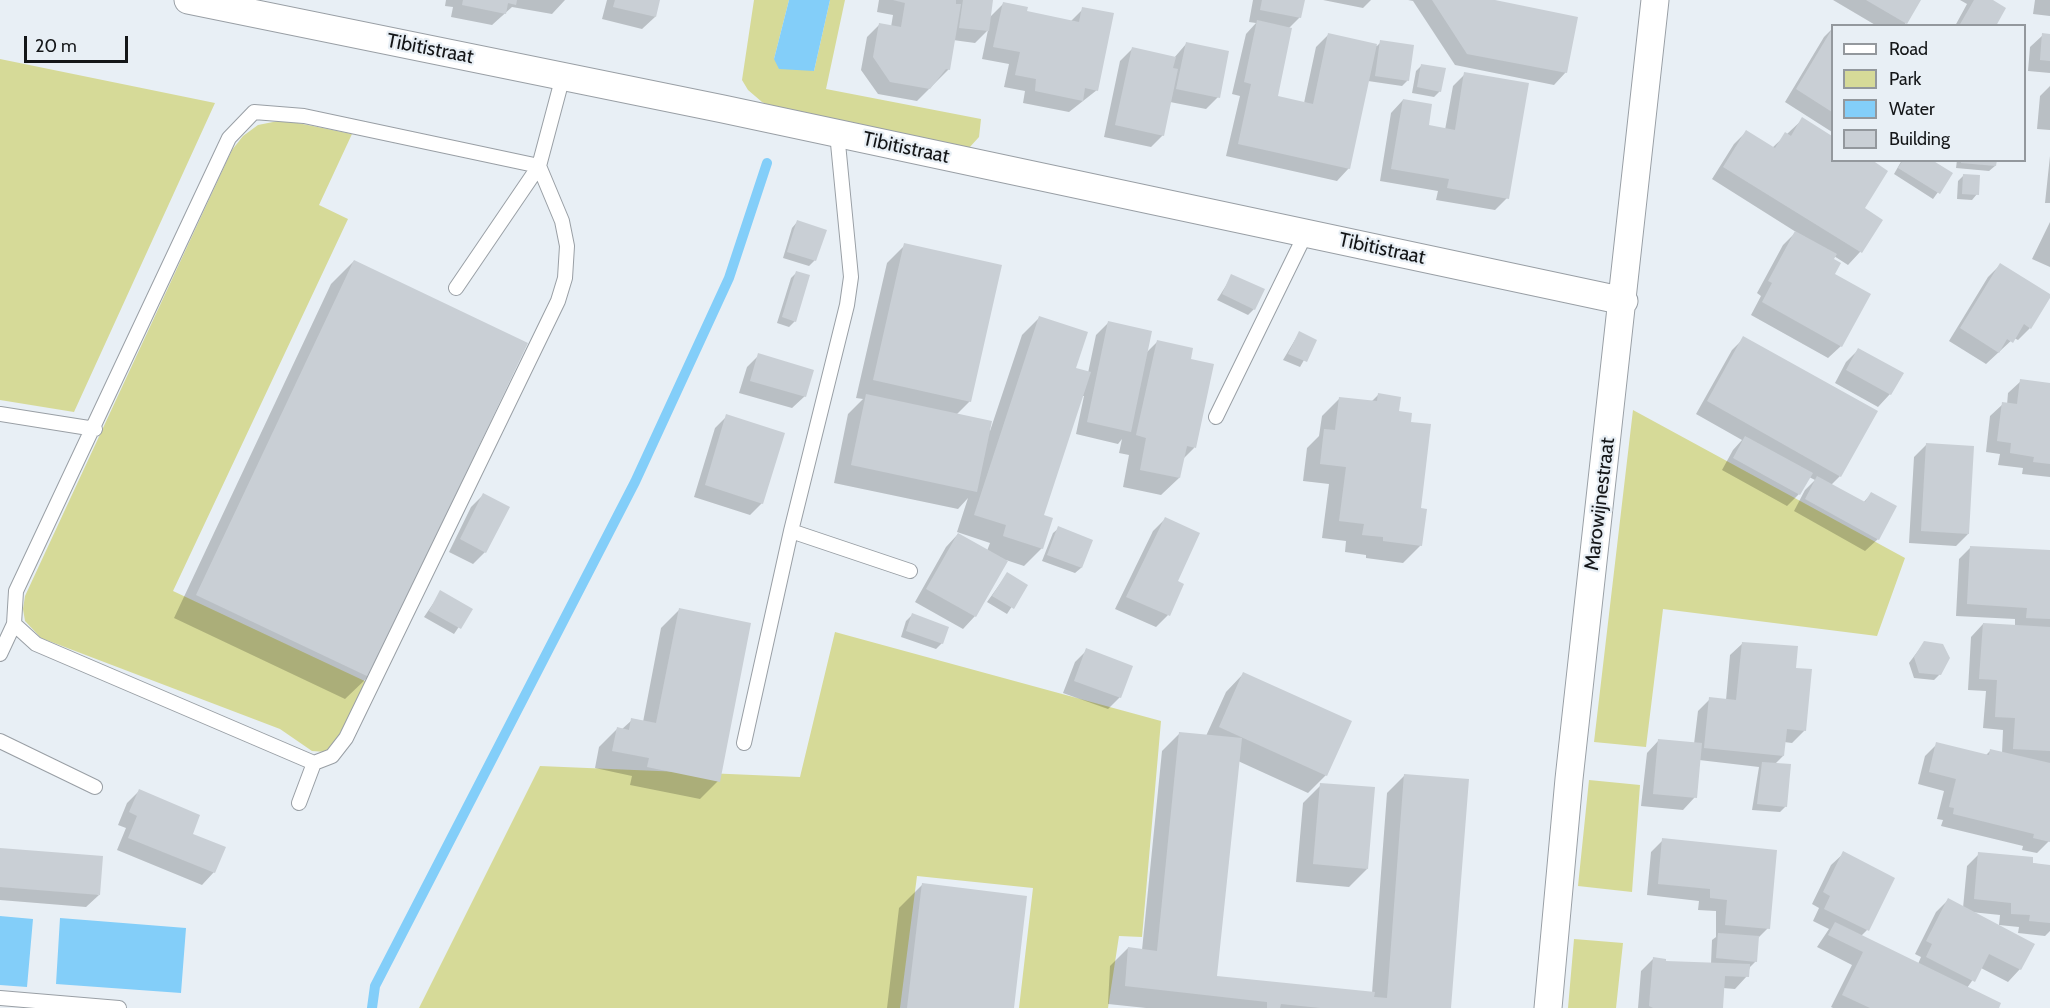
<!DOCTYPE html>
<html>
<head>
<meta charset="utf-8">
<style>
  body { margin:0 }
  #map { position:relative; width:2050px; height:1008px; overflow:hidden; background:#e8eff5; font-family:Cabin,sans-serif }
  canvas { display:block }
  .legend { position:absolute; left:1831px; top:24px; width:195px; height:138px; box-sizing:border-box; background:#e8eff5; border:2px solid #93989d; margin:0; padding:8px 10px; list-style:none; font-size:18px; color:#141618 }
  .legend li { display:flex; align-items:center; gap:12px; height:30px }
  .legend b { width:30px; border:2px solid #93989d }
  .scale { position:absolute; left:24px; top:36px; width:104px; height:27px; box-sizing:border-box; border:3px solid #141618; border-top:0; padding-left:8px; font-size:18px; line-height:21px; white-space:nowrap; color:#141618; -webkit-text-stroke:4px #e8eff5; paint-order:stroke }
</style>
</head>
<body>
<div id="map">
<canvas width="2050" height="1008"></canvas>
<ul class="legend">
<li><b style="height:8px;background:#fff"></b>Road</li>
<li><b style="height:16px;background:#d6da98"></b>Park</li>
<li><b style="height:16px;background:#83cef9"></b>Water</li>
<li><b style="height:16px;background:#c9cfd5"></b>Building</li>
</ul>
<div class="scale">20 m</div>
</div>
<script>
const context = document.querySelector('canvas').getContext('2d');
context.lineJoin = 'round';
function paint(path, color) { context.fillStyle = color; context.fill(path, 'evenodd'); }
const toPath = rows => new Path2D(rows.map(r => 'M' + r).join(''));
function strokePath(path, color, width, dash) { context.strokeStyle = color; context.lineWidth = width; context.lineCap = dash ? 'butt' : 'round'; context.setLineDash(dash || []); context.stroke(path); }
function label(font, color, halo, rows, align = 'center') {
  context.font = font + ' Cabin,sans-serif'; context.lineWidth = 4.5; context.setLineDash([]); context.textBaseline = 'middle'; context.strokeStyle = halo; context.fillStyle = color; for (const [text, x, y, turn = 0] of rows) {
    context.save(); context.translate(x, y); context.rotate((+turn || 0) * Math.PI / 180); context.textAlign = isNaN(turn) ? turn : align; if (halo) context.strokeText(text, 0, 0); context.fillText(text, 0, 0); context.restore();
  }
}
paint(toPath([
  [754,0,789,0,774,59,814,71,830,0,845,0,826,89,981,119,979,137,969,148,781,111,762,102,748,90,742,80],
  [0,59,215,103,74,412,0,400],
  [283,120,352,134,319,205,348,219,173,591,369,683,344,736,326,752,312,751,280,729,41,638,25,621,23,609,25,596,232,150,243,136,258,125],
  [1633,410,1905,558,1877,636,1663,609,1646,747,1594,742],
  [835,632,1161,721,1142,937,1119,936,1108,1008,1019,1008,1033,888,917,876,900,1008,419,1008,540,766,800,777],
  [1589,780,1640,785,1632,892,1578,886],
  [1574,939,1623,943,1616,1008,1568,1008]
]), '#d6da98');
paint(toPath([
  [789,0,830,0,814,71,779,69,774,59],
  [0,916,33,919,27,987,0,985],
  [60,918,186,928,181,993,56,984]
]), '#83cef9');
paint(toPath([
  [446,0,565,0,552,14,512,7,492,25,451,17,453,7,445,6],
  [607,0,659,0,655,17,642,29,602,19],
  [879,0,991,0,989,18,1003,4,1026,12,1070,22,1083,9,1097,90,1069,112,1023,103,1025,91,1004,87,1009,64,982,59,988,30,975,43,953,40,949,69,917,101,878,94,861,70,867,37,879,25,891,27,893,15,877,12],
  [1253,0,1303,0,1300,17,1288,29,1276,97,1304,103,1316,47,1328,35,1377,46,1381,42,1408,80,1402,86,1368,81,1349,168,1337,181,1226,156,1240,96,1232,94,1246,34,1256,23,1249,22],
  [1323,0,1371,0,1363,8],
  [1408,0,1493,0,1566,72,1554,85,1455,65,1413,1],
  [1833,0,1919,0,1904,26,1877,26],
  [1960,0,1989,0,1994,26,1955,26,1967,4],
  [2035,0,2050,0,2050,16,2033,14],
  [1832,29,1832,132,1785,102,1824,37],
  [2050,32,2050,73,2028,71,2030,47,2043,35,2050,35],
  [1186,44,1218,97,1206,109,1170,102,1163,135,1151,147,1104,137,1120,61,1132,49,1174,58],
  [1422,65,1440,91,1434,97,1412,93,1416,71],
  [1465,74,1507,198,1495,210,1436,200,1438,191,1380,181,1391,113,1403,100,1427,126,1445,130,1453,86],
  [2050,86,2050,130,2037,129,2040,96],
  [1803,119,1832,137,1832,160,1863,209,1881,220,1860,252,1848,265,1834,256,1833,274,1841,346,1828,358,1751,315,1761,296,1757,293,1783,245,1796,232,1712,179,1734,144,1746,132,1772,148],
  [2050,156,2050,203,2045,203],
  [1902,160,1929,160,1951,174,1933,199,1894,174],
  [1957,160,1995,160,1995,166,1989,171,1956,168],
  [1964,175,1977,194,1972,200,1957,199,1958,181],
  [797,222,815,260,809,266,783,258,792,228],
  [2050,222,2050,267,2032,259],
  [905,245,970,401,956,415,988,431,990,431,1022,335,1040,317,1074,369,1088,373,1096,335,1108,323,1146,353,1157,342,1189,360,1194,448,1183,459,1179,478,1161,495,1123,487,1129,455,1119,453,1122,439,1118,444,1076,434,1084,396,1081,396,1042,516,1042,548,1024,566,1006,560,975,616,963,629,915,602,946,547,958,534,987,551,990,543,957,532,968,498,958,509,834,483,848,414,863,399,856,398,887,263],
  [354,261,526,343,368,677,345,699,174,618,331,284],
  [2000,265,2030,328,2018,340,2014,338,1986,364,1949,341,1988,277],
  [797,272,795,321,789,327,777,323,791,278],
  [1232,276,1254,309,1248,315,1217,300],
  [1299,333,1315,341,1300,367,1283,360],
  [1744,338,1840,476,1831,485,1863,503,1871,494,1878,539,1865,551,1794,511,1805,490,1815,480,1809,477,1799,494,1787,506,1722,470,1733,450,1742,440,1696,414,1732,350],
  [1859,349,1902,374,1890,394,1878,407,1835,383,1846,362],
  [759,355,805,396,792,408,739,393,747,367],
  [2021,381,2050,385,2050,477,2022,474,2023,468,1998,465,2000,454,1986,452,1990,416,2003,404,2007,405,2008,393],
  [1378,395,1409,424,1421,545,1403,563,1366,558,1366,555,1345,552,1346,541,1322,538,1329,484,1303,481,1307,448,1319,436,1322,416,1340,398,1371,402],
  [727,416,762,503,750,515,694,497,715,428],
  [1926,445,1968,534,1956,546,1909,543,1914,457],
  [483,495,485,552,473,564,449,552,471,507],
  [1165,519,1176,582,1182,585,1168,615,1156,627,1115,609,1153,531],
  [1059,528,1091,540,1081,568,1075,573,1042,561,1053,533],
  [1971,547,2050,551,2050,840,2037,853,2022,850,2023,846,1941,826,1943,820,1937,819,1944,791,1918,784,1925,756,1937,744,1985,756,1991,750,2002,753,2003,730,1983,728,1986,691,1968,690,1971,637,1983,624,2015,626,2015,619,1956,616,1959,559],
  [1007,574,1026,585,1007,614,987,602],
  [441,592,471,609,454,634,424,617],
  [679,610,718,781,700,799,630,785,632,776,595,768,599,747,617,729,621,730,632,720,643,722,661,628],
  [912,615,942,643,936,649,901,637,906,621],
  [1743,643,1794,669,1805,730,1792,743,1784,742,1783,756,1775,764,1786,806,1780,812,1752,810,1759,767,1699,760,1695,797,1683,810,1641,806,1647,753,1659,740,1694,744,1698,711,1710,699,1726,700,1730,655],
  [1924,643,1940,674,1934,680,1914,678,1909,663],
  [1087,650,1120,697,1108,709,1063,693,1075,662],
  [1243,674,1326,775,1308,793,1238,761,1216,978,1372,993,1387,793,1405,775,1449,1008,1146,1008,1108,1004,1110,966,1128,948,1142,950,1162,751,1180,733,1206,736,1226,692],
  [1321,785,1367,869,1349,887,1296,882,1303,803],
  [139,791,191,834,214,872,202,885,117,850,126,828,118,825,127,803],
  [1663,840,1768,928,1757,939,1756,961,1750,967,1747,976,1735,989,1723,988,1722,1008,1638,1008,1641,971,1653,959,1665,963,1711,964,1712,940,1716,937,1716,911,1698,910,1699,901,1647,895,1651,852],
  [0,850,99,895,86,907,0,900],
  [1844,853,1893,878,1867,930,1861,936,1918,964,1921,957,1915,954,1936,912,1948,900,1963,908,1967,866,1979,854,2050,866,2050,931,2045,936,2018,933,2019,927,1999,925,2000,915,1971,912,2033,944,2020,969,2008,982,1981,968,1967,988,1997,1008,1833,1008,1831,1007,1852,965,1817,947,1829,929,1813,921,1819,908,1812,904,1831,865],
  [922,885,1012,1008,887,1008,899,908]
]), '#0003');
strokePath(toPath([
  [372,1008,375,986,635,482,729,278,767,163]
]), '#83cef9', 10);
paint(toPath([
  [463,0,517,0,516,5,508,3,506,14,462,5],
  [615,0,660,0,656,17,613,7],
  [893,0,956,0,956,4,961,4,950,70,946,69,930,89,890,82,873,57,879,23,901,27,905,3],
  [963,0,993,0,989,31,959,28],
  [1262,0,1305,0,1301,18,1260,10],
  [1432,0,1495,0,1578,17,1567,73,1467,54],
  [1866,0,1921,0,1907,24],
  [1974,0,1993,0,2006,8,1996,26,1959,26],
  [1003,2,1028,7,1027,11,1079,22,1082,7,1114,13,1098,91,1085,88,1083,101,1035,91,1036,79,1015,75,1020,52,993,47],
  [1257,20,1292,28,1278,96,1313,104,1328,33,1377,44,1350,169,1238,144,1251,84,1244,82],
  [1832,29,1832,112,1796,89],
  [2042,33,2050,34,2050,61,2040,60],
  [1380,40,1414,45,1409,81,1375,76],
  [1186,42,1229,51,1220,98,1176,89],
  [1132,47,1176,57,1173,68,1178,69,1164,136,1115,125],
  [1421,64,1446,68,1441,92,1417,87],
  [1464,72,1529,83,1509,199,1447,188,1449,179,1391,169,1403,99,1432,104,1429,125,1455,130],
  [1802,117,1832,136,1832,160,1872,160,1888,171,1865,208,1883,220,1862,253,1723,167,1746,130,1775,148,1785,132,1791,136],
  [1903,160,1932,160,1953,173,1940,194,1898,168],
  [1961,160,1997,160,1996,166,1961,163],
  [1963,174,1980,175,1979,195,1962,194],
  [797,220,827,230,816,261,787,252],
  [1795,231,1837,254,1834,259,1841,263,1835,274,1871,294,1842,347,1762,302,1772,283,1768,281],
  [904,243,1002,265,971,402,873,380],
  [354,260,528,343,369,677,196,595],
  [2000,263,2050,294,2050,298,2031,329,2024,324,2013,343,2007,339,1999,353,1960,328],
  [796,271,810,275,796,322,782,317],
  [1231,274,1265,289,1255,310,1222,294],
  [1039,316,1088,332,1076,368,1091,372,1044,515,1053,518,1043,549,1003,536,1006,525,974,515],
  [1108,321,1152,331,1131,432,1087,422],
  [1299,331,1317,340,1307,362,1288,354],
  [1743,336,1878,411,1841,477,1707,401],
  [1157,340,1193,348,1191,359,1214,364,1196,448,1187,446,1180,478,1140,470,1146,438,1136,435],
  [1858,348,1904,373,1891,395,1846,370],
  [758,353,814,370,806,397,750,381],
  [2020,379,2050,383,2050,464,2033,462,2034,457,2010,453,2011,443,1997,441,2002,402,2017,404],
  [1378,393,1401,397,1399,411,1412,413,1411,422,1431,424,1421,508,1427,509,1422,546,1383,541,1383,537,1362,535,1364,524,1339,521,1346,467,1320,464,1324,429,1335,430,1339,397,1377,401],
  [866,394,992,421,977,492,851,465],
  [726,414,785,433,763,504,705,485],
  [1745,436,1813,473,1800,495,1733,458],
  [1926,443,1974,446,1969,534,1921,531],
  [1817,476,1865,502,1871,492,1897,506,1879,540,1805,499],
  [483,493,510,507,486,553,460,539],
  [1165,517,1200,533,1178,581,1184,584,1170,616,1126,597],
  [1058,526,1093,540,1082,568,1047,555],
  [958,533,1008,561,976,617,926,589],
  [1970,546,2050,550,2050,619,2026,618,2027,608,1967,604],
  [1007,572,1028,585,1014,609,992,596],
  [440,590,473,609,461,629,429,611],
  [679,608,751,623,720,782,647,767,649,758,612,751,617,727,629,730,631,718,656,723],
  [912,613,949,627,943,644,906,631],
  [1983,623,2050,627,2050,751,2013,749,2015,718,1995,717,1997,680,1979,679],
  [1924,641,1943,644,1950,658,1941,675,1919,673,1914,657],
  [1742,642,1798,646,1796,668,1812,669,1806,731,1787,729,1784,756,1704,748,1709,697,1736,700],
  [1086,648,1133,666,1121,698,1074,681],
  [1243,672,1352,721,1327,776,1219,727],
  [1179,732,1242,738,1217,976,1375,992,1374,997,1387,998,1404,774,1469,779,1451,1008,1321,1008,1281,1004,1280,1008,1267,1008,1267,1002,1125,986,1128,947,1157,951],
  [1658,739,1702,743,1697,798,1653,794],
  [1936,742,1989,755,1990,749,2050,763,2050,842,2033,838,2034,834,1953,814,1954,808,1949,807,1956,779,1929,772],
  [1762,762,1791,764,1787,807,1757,804],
  [1320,783,1375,787,1368,869,1313,864],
  [139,789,200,815,193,834,226,847,215,873,128,838,137,816,129,812],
  [1662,838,1777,850,1770,929,1725,925,1727,900,1710,898,1710,889,1658,884],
  [0,848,103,856,100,895,0,887],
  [1843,851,1895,878,1869,931,1824,909,1830,896,1823,892],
  [1978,852,2033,857,2033,863,2050,865,2050,923,2029,921,2030,915,2011,914,2011,903,1974,899],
  [922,883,1027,896,1014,1008,907,1008],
  [1948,898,2035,944,2021,970,1989,954,1975,982,1926,957,1932,944,1926,941],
  [1835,922,2001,1003,1999,1008,1870,1008,1842,995,1863,952,1828,935],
  [1718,933,1759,936,1757,962,1716,958],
  [1653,957,1666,959,1666,961,1750,964,1749,977,1725,976,1723,1008,1653,1008,1649,1006]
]), '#c9cfd5');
const service = toPath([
  [254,112,304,116,539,166,562,221,567,246,565,278,558,301,346,738,332,756,314,763,36,644,14,624,16,591,229,138,254,112],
  [456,288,539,166,563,76],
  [0,414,95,429],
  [1216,417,1306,233],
  [791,531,910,571],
  [0,654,14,624],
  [0,741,95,787],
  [744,743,791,531,847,305,851,277,837,133],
  [299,803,314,763],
  [0,998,119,1008]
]);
const minor = toPath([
  [188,0,723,109,1624,301],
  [1548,1008,1569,779,1655,0]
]);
strokePath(service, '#999fa5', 16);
strokePath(minor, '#999fa5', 29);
strokePath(service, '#fff', 14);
strokePath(minor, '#fff', 27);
label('20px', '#141618', '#e8eff5', [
  ["Tibitistraat",430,49,11],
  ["Tibitistraat",906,148,12],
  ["Tibitistraat",1382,249,12],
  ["Marowijnestraat",1600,504,-83]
]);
</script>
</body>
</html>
